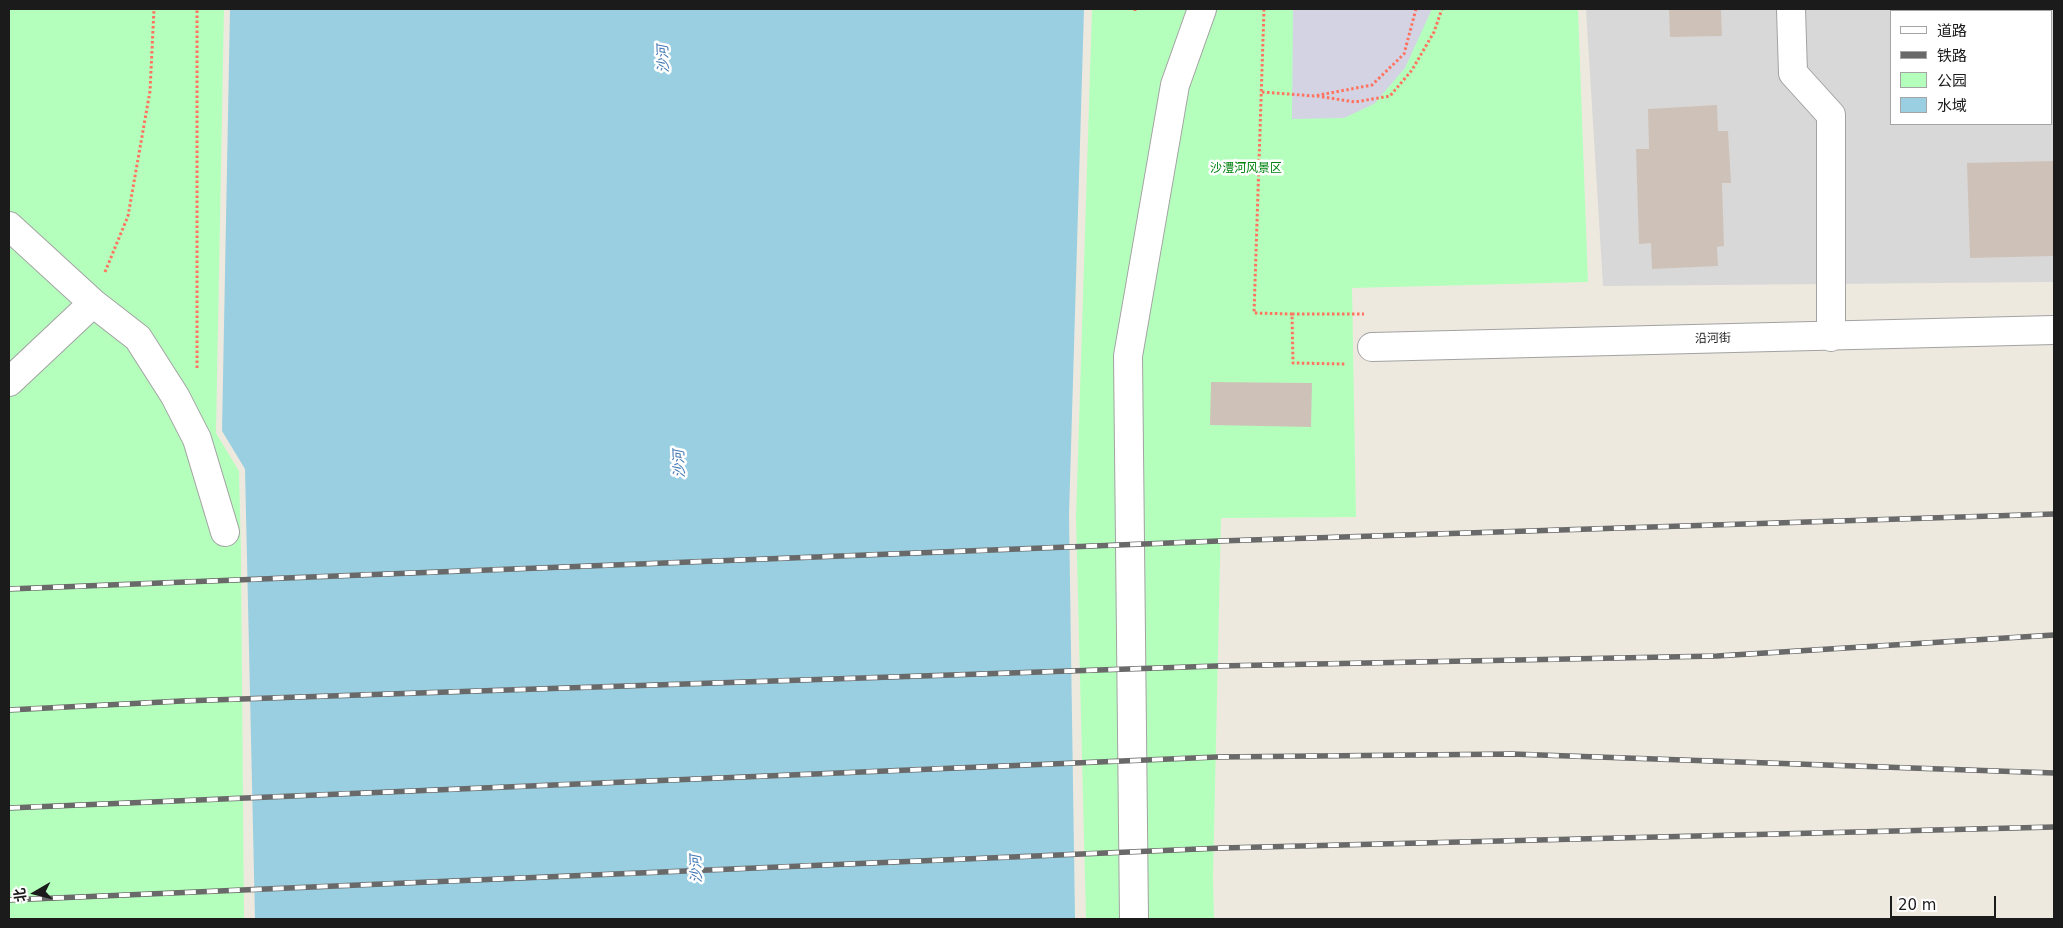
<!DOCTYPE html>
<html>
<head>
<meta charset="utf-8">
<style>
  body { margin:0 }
  #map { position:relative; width:2063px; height:928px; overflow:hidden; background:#eee9df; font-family:"DejaVu Sans","Noto Sans SC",sans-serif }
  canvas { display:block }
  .frame { position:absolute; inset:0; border:10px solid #1b1b1b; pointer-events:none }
  .legend { position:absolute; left:1890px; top:10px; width:162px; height:115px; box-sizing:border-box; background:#fff; border:1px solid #a4a4a4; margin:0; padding:6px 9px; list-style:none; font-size:15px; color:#1b1b1b }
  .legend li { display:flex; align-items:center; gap:10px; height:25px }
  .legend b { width:25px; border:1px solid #a4a4a4 }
  .north { position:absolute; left:10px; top:868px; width:50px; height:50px; -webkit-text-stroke:4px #fff; paint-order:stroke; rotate:262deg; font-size:14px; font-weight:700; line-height:20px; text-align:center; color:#1b1b1b }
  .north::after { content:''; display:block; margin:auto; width:18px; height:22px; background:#1b1b1b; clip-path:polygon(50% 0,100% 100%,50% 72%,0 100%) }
  .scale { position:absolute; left:1890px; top:896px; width:106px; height:22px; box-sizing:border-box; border:2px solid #1b1b1b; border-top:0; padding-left:6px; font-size:15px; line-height:18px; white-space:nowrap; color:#1b1b1b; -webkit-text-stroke:4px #fff; paint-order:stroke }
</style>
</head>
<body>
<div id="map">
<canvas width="2063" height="928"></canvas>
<div class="frame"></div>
<ul class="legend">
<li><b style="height:6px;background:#fff"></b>道路</li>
<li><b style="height:6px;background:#696969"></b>铁路</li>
<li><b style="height:14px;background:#b5ffbd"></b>公园</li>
<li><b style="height:14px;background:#9acfe1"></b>水域</li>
</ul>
<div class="north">北</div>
<div class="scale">20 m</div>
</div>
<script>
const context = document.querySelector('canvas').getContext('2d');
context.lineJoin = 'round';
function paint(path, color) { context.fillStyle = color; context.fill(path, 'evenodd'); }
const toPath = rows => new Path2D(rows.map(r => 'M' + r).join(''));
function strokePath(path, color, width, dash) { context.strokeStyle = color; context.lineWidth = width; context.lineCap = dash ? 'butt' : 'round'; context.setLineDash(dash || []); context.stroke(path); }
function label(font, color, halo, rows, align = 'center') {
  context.font = font + ' "DejaVu Sans","Noto Sans SC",sans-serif'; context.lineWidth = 5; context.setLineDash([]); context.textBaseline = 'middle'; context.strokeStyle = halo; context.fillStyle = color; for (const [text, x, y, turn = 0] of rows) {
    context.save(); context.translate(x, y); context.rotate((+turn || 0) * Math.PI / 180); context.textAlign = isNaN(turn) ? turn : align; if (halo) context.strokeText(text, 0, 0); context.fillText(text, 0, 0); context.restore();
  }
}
paint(toPath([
  [1586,9,2054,9,2054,282,1603,286],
  [1892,11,2052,11,2052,124,1892,124]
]), '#d9d8d8');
paint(toPath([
  [9,9,224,9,216,433,239,471,241,553,244,919,9,919],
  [1092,9,1578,9,1588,282,1352,288,1356,517,1221,518,1213,878,1214,919,1086,919,1076,518]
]), '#b5ffbd');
paint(toPath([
  [1293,9,1432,9,1405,68,1374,104,1344,118,1292,119]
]), '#d4d3e4');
paint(toPath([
  [230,9,1084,9,1069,515,1075,919,255,919,245,469,222,431]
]), '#9acfe1');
paint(toPath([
  [1669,9,1721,9,1722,36,1670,37],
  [1717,105,1718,131,1728,131,1731,183,1722,183,1724,246,1717,247,1718,266,1652,269,1651,243,1639,244,1636,149,1649,149,1648,109],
  [2054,161,2054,256,1970,258,1967,163],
  [1211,382,1312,383,1311,427,1210,425]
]), '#cec2b8');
const minor = toPath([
  [1791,9,1793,73,1831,115,1831,337],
  [9,226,93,303,138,338,175,396,197,439,225,532],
  [1372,347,2054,330],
  [9,382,93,303],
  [1134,919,1128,356,1175,85,1202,9]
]);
strokePath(minor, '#a2a2a2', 30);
strokePath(toPath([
  [1135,9,1135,11],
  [1264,9,1254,313,1292,314,1293,363,1345,364],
  [1262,92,1314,96,1372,85,1404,54,1416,9],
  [1317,96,1355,102,1390,96,1412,70,1434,32,1442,9],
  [105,272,128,216,150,91,154,9],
  [1292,314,1364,314],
  [197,368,197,9]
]), '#ff735f', 3, [2.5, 2.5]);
strokePath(minor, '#fff', 28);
const rail = toPath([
  [9,589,1219,541,2054,514],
  [9,710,182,701,1217,666,1717,656,2054,635],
  [9,808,1217,757,1512,754,2054,773],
  [9,900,1222,848,2054,827]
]);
strokePath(rail, '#696969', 5.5);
strokePath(rail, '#fff', 4, [11]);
label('12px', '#00820e', '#fff', [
  ["沙澧河风景区",1246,169]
]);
label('12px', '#1b1b1b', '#fff', [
  ["沿河街",1713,339,-1]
]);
label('italic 14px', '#3f76b3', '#fff', [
  ["沙河",664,59,-92],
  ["沙河",680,464,-92],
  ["沙河",697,869,-92]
]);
</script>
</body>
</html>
